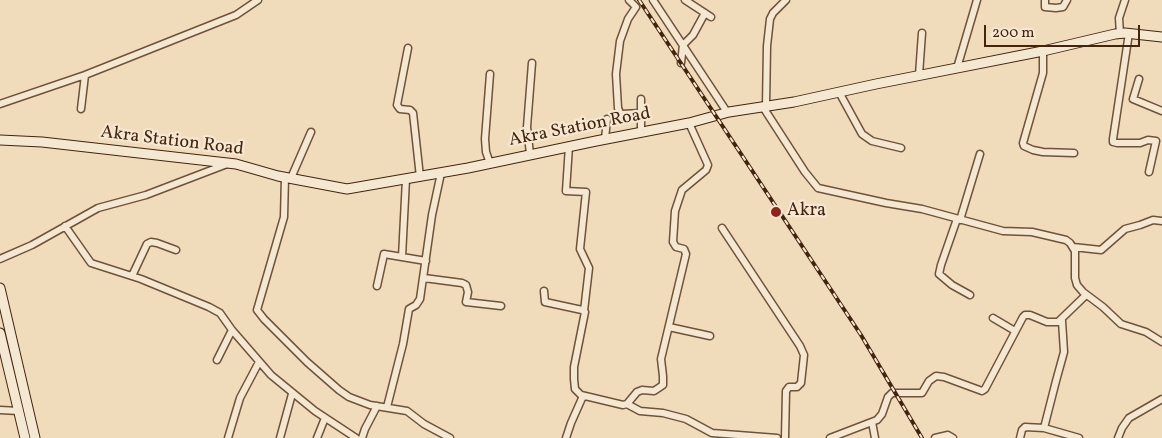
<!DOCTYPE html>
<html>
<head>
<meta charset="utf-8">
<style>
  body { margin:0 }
  #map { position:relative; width:1162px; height:438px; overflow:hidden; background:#f0dbbb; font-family:Vollkorn,serif }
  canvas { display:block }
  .scale { position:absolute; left:984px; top:25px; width:156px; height:22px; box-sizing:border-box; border:2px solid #44240d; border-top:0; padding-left:6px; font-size:15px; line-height:18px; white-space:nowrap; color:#44240d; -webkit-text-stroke:4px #f5e8d3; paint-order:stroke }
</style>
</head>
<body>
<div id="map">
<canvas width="1162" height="438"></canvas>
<div class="scale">200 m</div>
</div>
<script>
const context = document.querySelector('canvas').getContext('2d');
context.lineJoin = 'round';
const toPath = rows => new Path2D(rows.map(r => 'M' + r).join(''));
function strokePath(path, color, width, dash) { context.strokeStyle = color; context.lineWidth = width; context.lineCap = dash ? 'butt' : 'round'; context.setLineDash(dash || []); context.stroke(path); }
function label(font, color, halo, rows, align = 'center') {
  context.font = font + ' Vollkorn,serif'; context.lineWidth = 4.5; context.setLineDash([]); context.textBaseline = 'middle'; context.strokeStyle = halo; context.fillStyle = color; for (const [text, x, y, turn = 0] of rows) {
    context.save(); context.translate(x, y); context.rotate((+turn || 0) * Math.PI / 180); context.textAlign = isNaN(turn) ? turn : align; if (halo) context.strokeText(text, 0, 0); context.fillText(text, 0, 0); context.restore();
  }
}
const street = toPath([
  [629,0,636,7,628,19,620,41,616,74,618,108,620,113,622,114,641,113],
  [653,0,727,112],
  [685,0,711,17],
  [1045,0,1045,7,1056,8,1063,7,1067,0],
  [1129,33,1113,139,1113,142,1117,143,1140,143,1148,140,1156,141,1149,172],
  [1120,34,1119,18,1125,0],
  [408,48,397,105,400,109,410,110,413,113,420,177],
  [1043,51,1043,73,1023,143,1024,146,1033,150,1043,152,1074,153],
  [681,63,683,45,693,35,705,13],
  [957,68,977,0],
  [919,75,922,33],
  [1139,79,1133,99,1162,111],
  [839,92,862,134,872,141,901,148],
  [0,104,85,75,236,15,258,0],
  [766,106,767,46,770,19,773,13,786,0],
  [763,107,805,172,818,188,886,203,922,209,1003,231,1032,232,1066,240,1070,243,1075,251,1075,278,1077,285,1083,292,1103,307,1121,324,1146,332,1162,342],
  [81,109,85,75],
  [641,132,641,99],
  [605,139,607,119],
  [569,146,566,191,586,192,580,249,589,268,584,311],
  [530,154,527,127,532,63],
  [490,163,486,152,485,139,490,74],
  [285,177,284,217,257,310,264,319,307,362,339,390,349,397,370,405,407,411,424,424,450,438],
  [291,178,311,132],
  [957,219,941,265,939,274,952,285,970,295],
  [960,220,980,154],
  [65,226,91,263,141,279,209,307,220,313,232,330,271,375,315,411,356,438],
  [722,228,800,346,804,355,801,383,797,387,789,387,786,391,785,438],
  [1073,247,1101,250,1125,229,1140,225,1153,220,1162,221],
  [402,257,406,179],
  [0,259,32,245,98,208,146,195,227,164],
  [132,276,147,244,151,242,157,243,176,250],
  [424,278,462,283,466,285,468,292,466,302,501,306],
  [377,286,384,254,426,261],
  [544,291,545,302,582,310,585,312,574,367,574,379,575,389,581,395,623,405,627,404,637,392,642,390,654,391,663,385,663,376,661,359,686,254,684,249,676,247,673,242,675,211,682,190,706,170,708,165,689,123],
  [993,318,1015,331],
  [669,327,710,336],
  [217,360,232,330],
  [627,404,640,411,663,413,686,419,712,433,777,438],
  [387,407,403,344,409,309,416,305,420,299,432,215,441,173],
  [0,410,19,411],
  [872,422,875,438],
  [1044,428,1056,381,1064,352,1062,321],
  [228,438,240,398,259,362],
  [280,438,292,394],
  [317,438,325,418],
  [362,438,365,429,377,406],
  [566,438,571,423,583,396],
  [830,438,877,420,882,414,888,397,892,393,922,393,929,381,936,376,944,377,982,391,985,389,1023,317,1025,315,1030,315,1047,322,1058,322,1086,295],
  [935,438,948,435,953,438],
  [1020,438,1022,430,1025,427,1044,428,1079,438],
  [1118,438,1122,428,1129,418,1162,399]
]);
const secondary = toPath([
  [0,140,42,142,236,164,278,176,347,189,468,168,596,141,689,123,729,112,794,102,876,84,1043,51,1115,34,1125,33,1162,37],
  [0,288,35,438],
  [0,333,25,438]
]);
strokePath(street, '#6f5238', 9);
strokePath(secondary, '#44240d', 11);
strokePath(street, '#f5e8d3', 6);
strokePath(secondary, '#f5e8d3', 9);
const rail = toPath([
  [639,0,861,335,922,438]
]);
strokePath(rail, '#44240d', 4);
strokePath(rail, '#f5e8d3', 2, [5.5]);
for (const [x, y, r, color] of [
  [776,212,6,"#8f2418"]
]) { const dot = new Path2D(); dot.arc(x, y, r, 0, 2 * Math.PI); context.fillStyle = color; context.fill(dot); strokePath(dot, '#f5e8d3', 2); }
label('18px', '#44240d', '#f5e8d3', [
  ["Akra Station Road",580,128,-11],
  ["Akra Station Road",172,142,7]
]);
label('18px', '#44240d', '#f5e8d3', [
  ["Akra",787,212]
], 'left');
</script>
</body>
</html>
